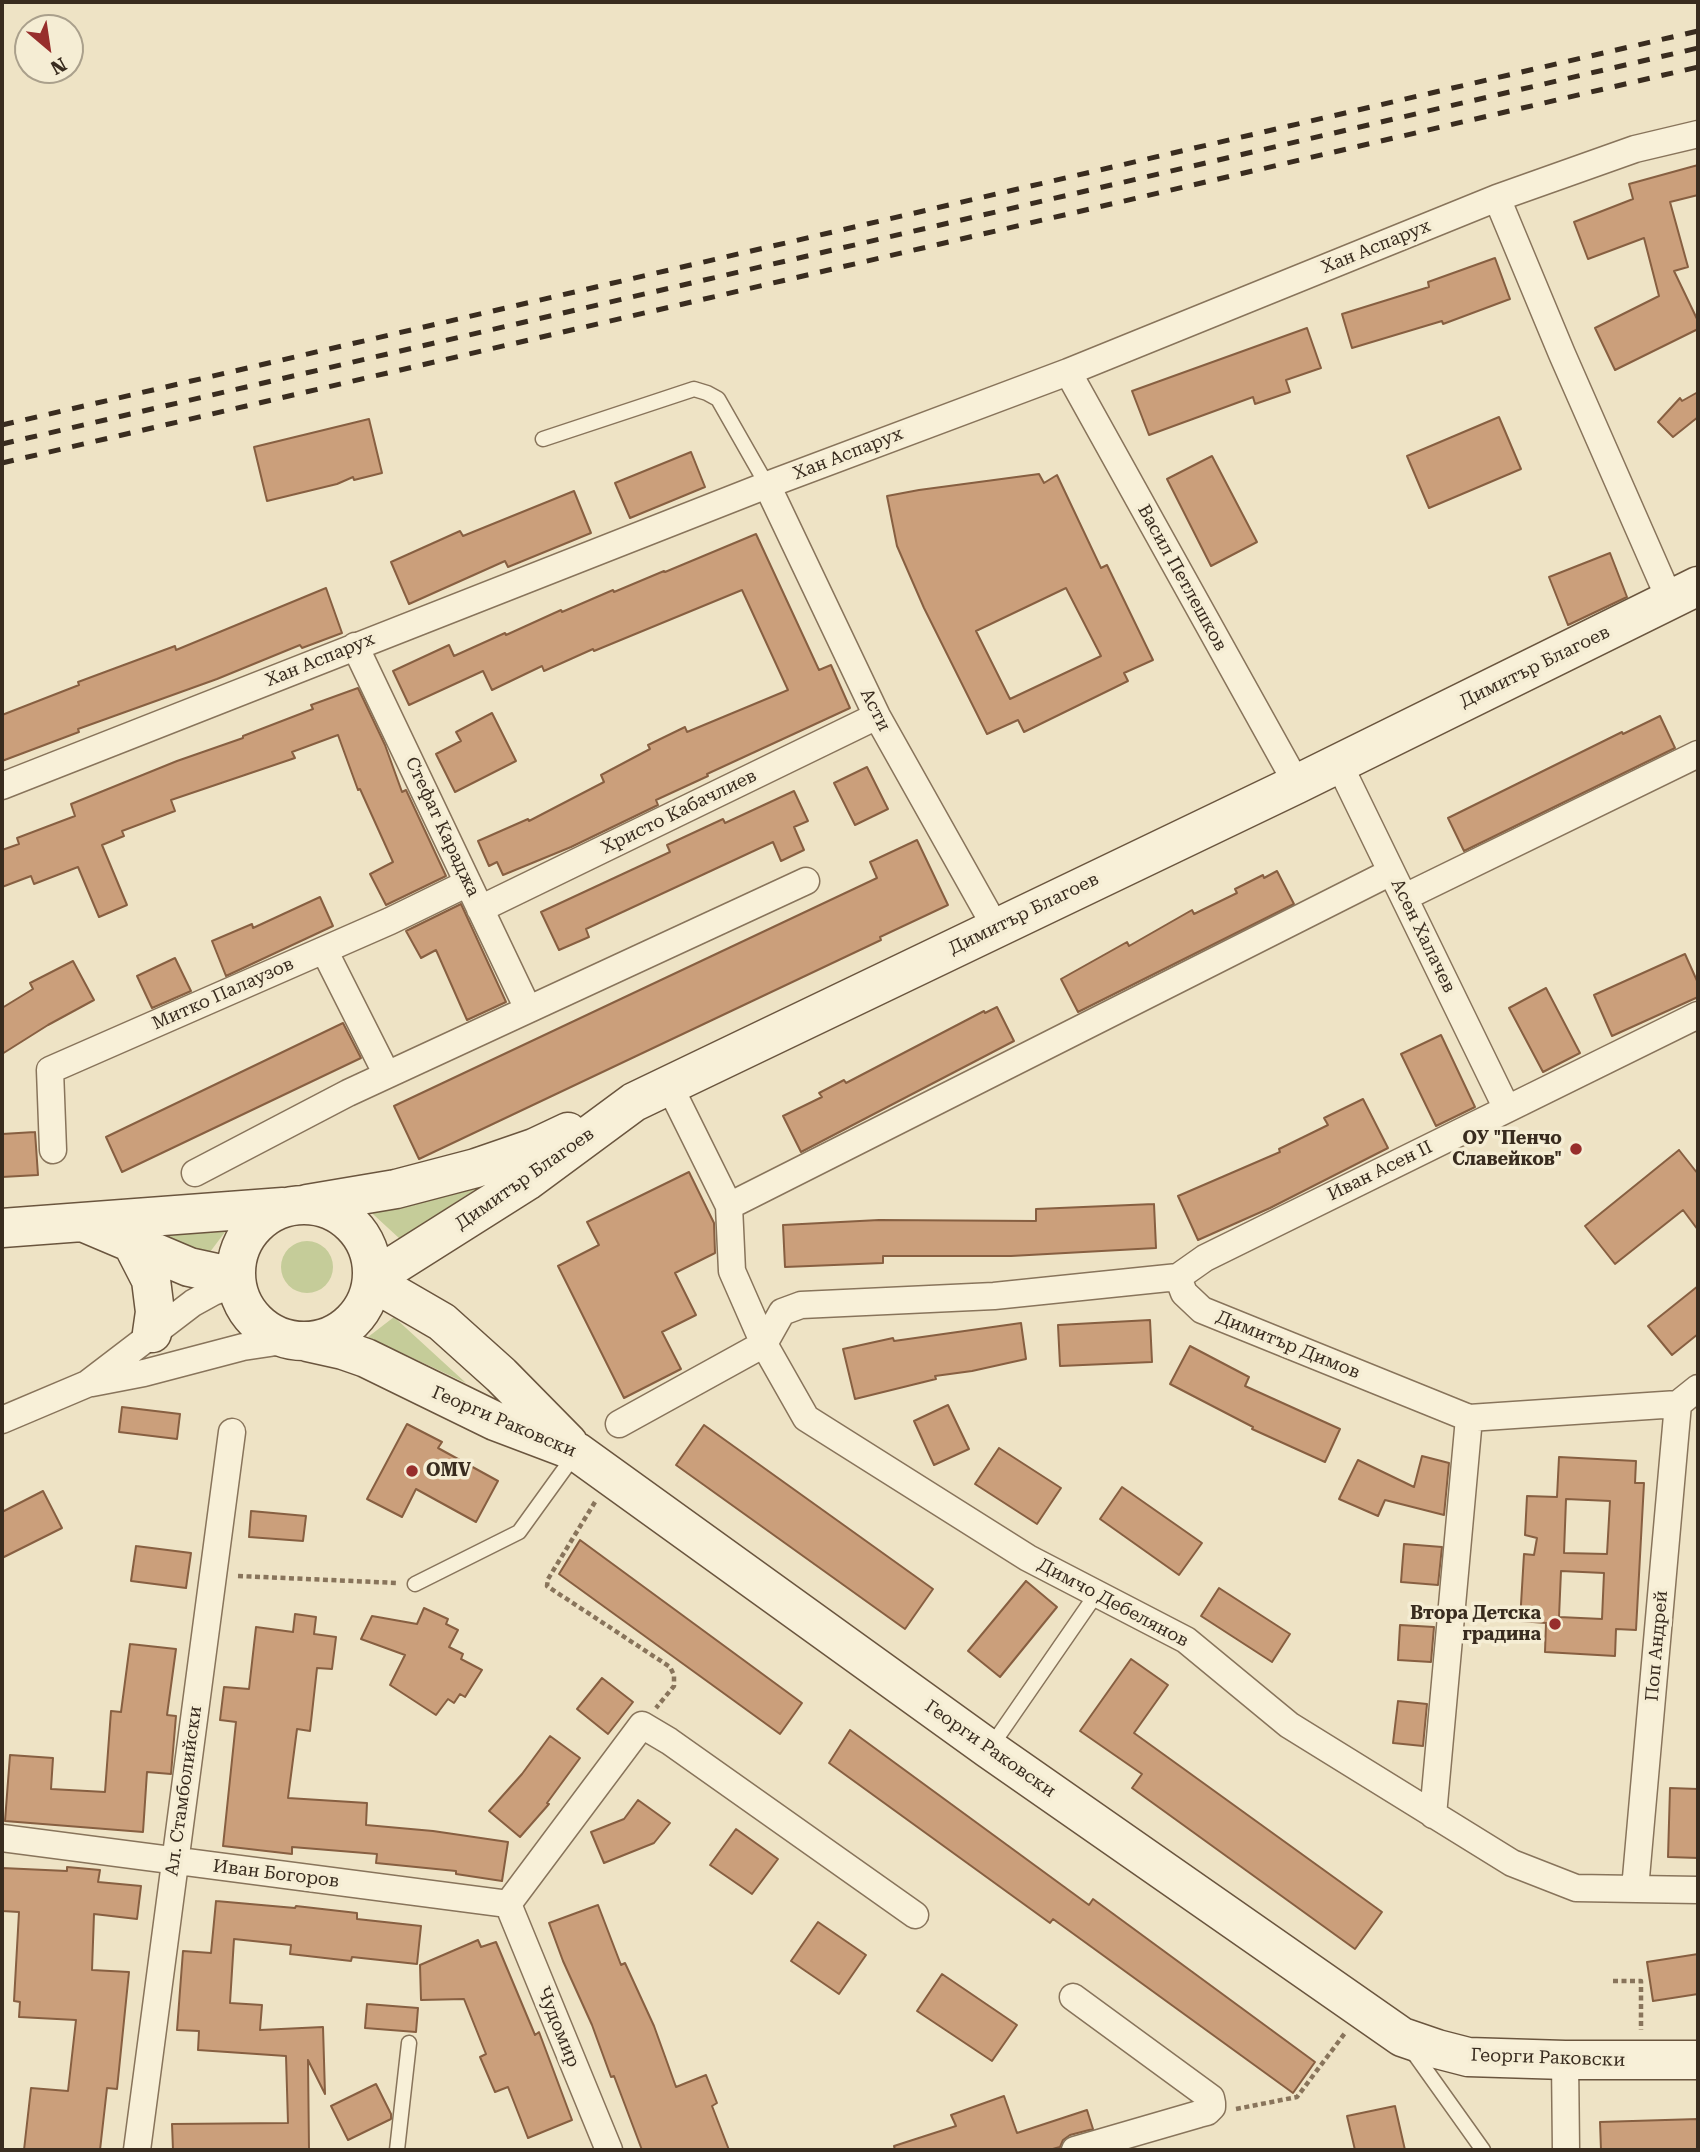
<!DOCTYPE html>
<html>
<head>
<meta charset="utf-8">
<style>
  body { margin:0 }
  #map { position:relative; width:1700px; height:2152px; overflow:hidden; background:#eee3c5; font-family:"Roboto Serif",serif }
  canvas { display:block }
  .frame { position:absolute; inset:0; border:4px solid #392c1f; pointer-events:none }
  .north { position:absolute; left:14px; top:14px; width:70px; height:70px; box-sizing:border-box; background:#f5edd4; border:2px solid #aaa08c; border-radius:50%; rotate:151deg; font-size:19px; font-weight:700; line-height:28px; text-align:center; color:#392c1f }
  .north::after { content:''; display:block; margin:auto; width:24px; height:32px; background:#972e2c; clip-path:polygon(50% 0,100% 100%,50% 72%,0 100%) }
</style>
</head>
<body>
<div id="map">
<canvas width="1700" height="2152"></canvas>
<div class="frame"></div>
<div class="north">N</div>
</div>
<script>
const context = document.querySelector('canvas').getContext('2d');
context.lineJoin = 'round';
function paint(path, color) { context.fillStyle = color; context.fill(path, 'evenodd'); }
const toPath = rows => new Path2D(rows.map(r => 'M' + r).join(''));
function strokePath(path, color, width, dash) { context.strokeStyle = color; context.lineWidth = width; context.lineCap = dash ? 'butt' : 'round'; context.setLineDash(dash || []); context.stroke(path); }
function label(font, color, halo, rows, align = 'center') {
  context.font = font + ' "Roboto Serif",serif'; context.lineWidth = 7; context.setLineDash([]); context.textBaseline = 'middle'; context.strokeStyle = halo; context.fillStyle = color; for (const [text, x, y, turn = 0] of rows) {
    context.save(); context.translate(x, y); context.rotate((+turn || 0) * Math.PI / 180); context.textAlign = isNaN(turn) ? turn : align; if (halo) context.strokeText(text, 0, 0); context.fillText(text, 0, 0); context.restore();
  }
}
paint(toPath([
  [488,1181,400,1239,362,1204],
  [225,1232,204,1260,175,1247,162,1233],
  '281 1267a26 26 0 1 1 52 0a26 26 0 1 1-52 0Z',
  [394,1317,466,1383,368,1337]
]), '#c5cc99');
const building = toPath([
  [1698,165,1698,195,1670,202,1688,267,1674,271,1698,321,1698,329,1615,370,1595,328,1659,296,1644,238,1588,259,1574,222,1633,199,1629,184,1698,165],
  [1495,258,1510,299,1443,324,1442,321,1352,348,1342,314,1429,287,1428,282,1495,258],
  [1307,328,1321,368,1286,380,1290,392,1255,404,1253,397,1149,435,1132,391,1307,328],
  [1698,392,1698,417,1673,437,1658,422,1680,398,1682,401,1698,392],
  [1499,417,1521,469,1429,508,1407,456,1499,417],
  [369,419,382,473,354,480,353,477,337,484,267,501,254,447,369,419],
  [691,452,705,487,630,518,615,483,691,452],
  [1212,456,1257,542,1211,566,1167,479,1212,456],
  [1039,474,1044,483,1057,475,1101,568,1107,565,1153,660,1124,673,1128,681,1024,732,1018,720,987,734,924,608,897,546,887,496,919,490,1039,474],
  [1066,588,1101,656,1010,699,976,631,1066,588],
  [574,491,591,533,508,567,505,561,409,604,391,562,460,531,463,536,574,491],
  [756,534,819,670,831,665,850,708,707,774,708,776,656,800,658,805,571,847,503,875,497,862,489,866,478,841,528,819,529,821,604,782,601,775,650,749,648,745,685,727,687,732,788,690,742,590,594,651,593,649,544,671,542,666,492,690,483,671,409,705,393,671,449,645,454,656,505,633,506,635,561,610,562,612,613,590,614,592,664,571,665,572,756,534],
  [1610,553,1627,597,1568,625,1549,577,1610,553],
  [326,588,342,633,302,648,300,645,217,679,78,729,79,732,2,761,2,715,79,685,78,682,175,646,176,650,326,588],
  [358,688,385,745,402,792,406,790,446,876,386,905,370,874,393,862,360,789,358,790,338,735,292,752,295,758,171,800,175,811,122,831,124,836,102,845,127,905,99,917,78,867,34,884,31,876,2,887,2,850,19,844,17,838,75,816,71,804,177,761,243,738,243,736,313,709,311,705,358,688],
  [492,713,516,761,455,792,436,754,461,741,456,732,492,713],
  [1660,716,1675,748,1464,851,1448,818,1622,732,1623,734,1660,716],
  [867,767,888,809,855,825,834,783,867,767],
  [794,791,808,821,794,827,804,850,781,861,773,842,586,929,589,937,559,950,541,912,670,852,667,845,723,819,725,823,794,791],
  [917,840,948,905,880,937,881,940,419,1159,394,1106,877,878,870,862,917,840],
  [1277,871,1294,904,1078,1012,1061,979,1127,942,1129,946,1192,910,1194,914,1237,893,1235,889,1263,875,1264,878,1277,871],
  [320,897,333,926,226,976,212,941,252,924,253,928,320,897],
  [461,904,506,1002,467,1020,436,950,421,958,406,931,461,904],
  [1685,954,1698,983,1698,997,1612,1036,1594,995,1685,954],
  [175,958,191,991,152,1008,137,976,175,958],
  [73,961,94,1000,48,1025,2,1054,2,1008,33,989,30,983,73,961],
  [1546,988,1580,1053,1543,1072,1509,1008,1546,988],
  [997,1007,1014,1041,801,1152,783,1116,822,1097,819,1093,844,1080,846,1083,984,1011,985,1013,997,1007],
  [343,1023,361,1058,122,1172,106,1137,343,1023],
  [1441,1035,1475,1107,1436,1126,1401,1054,1441,1035],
  [1363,1099,1388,1148,1270,1208,1198,1240,1178,1196,1280,1152,1279,1149,1328,1125,1324,1118,1363,1099],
  [35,1132,38,1175,2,1177,2,1134,35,1132],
  [1679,1150,1698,1174,1698,1230,1683,1210,1615,1264,1585,1226,1679,1150],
  [689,1172,714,1223,715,1253,675,1273,696,1315,662,1332,681,1369,624,1398,558,1266,599,1245,587,1222,689,1172],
  [1154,1204,1156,1248,1011,1256,883,1256,883,1263,785,1267,783,1225,879,1220,1036,1221,1036,1209,1154,1204],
  [1698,1286,1698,1334,1672,1355,1648,1326,1698,1286],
  [1150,1320,1152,1362,1060,1366,1058,1325,1150,1320],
  [1021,1323,1026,1359,972,1371,935,1376,936,1379,855,1399,843,1349,893,1338,894,1341,1021,1323],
  [1190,1346,1249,1377,1245,1386,1340,1429,1325,1462,1252,1429,1253,1427,1170,1384,1190,1346],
  [948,1405,969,1449,934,1465,914,1421,948,1405],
  [122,1407,180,1414,177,1439,119,1432,122,1407],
  [407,1424,442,1442,438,1448,498,1481,476,1522,416,1489,402,1517,367,1499,407,1424],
  [704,1425,933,1589,905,1629,676,1465,704,1425],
  [999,1448,1061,1488,1037,1524,975,1484,999,1448],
  [1422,1456,1449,1463,1444,1515,1385,1500,1378,1516,1339,1499,1358,1460,1414,1487,1422,1456],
  [1559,1457,1636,1461,1635,1483,1644,1483,1636,1630,1616,1629,1615,1656,1545,1652,1546,1623,1520,1621,1524,1554,1534,1555,1537,1538,1525,1535,1527,1496,1557,1497,1559,1457],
  [1566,1499,1610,1501,1607,1554,1564,1553,1566,1499],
  [1561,1571,1604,1573,1602,1619,1559,1617,1561,1571],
  [1122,1487,1202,1543,1179,1575,1100,1519,1122,1487],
  [43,1491,62,1528,2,1558,2,1512,43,1491],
  [251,1511,306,1516,303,1541,249,1537,251,1511],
  [580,1540,802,1703,780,1734,559,1574,580,1540],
  [1404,1544,1442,1547,1438,1585,1401,1582,1404,1544],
  [136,1546,191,1553,186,1588,131,1581,136,1546],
  [1026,1581,1057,1607,1000,1677,968,1651,1026,1581],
  [1219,1588,1290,1634,1272,1662,1201,1616,1219,1588],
  [424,1608,448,1619,446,1624,458,1630,449,1647,463,1654,461,1659,482,1670,465,1697,460,1694,454,1703,448,1699,436,1715,390,1685,405,1655,361,1639,372,1616,417,1624,424,1608],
  [295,1614,316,1617,314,1634,336,1637,332,1669,317,1668,310,1731,297,1729,288,1798,367,1803,366,1825,433,1831,508,1842,502,1881,456,1874,456,1871,376,1863,377,1854,292,1847,292,1854,223,1846,236,1722,220,1720,224,1687,249,1689,256,1627,293,1632,295,1614],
  [1400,1625,1434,1627,1431,1662,1398,1660,1400,1625],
  [130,1644,176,1649,167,1715,176,1716,171,1774,147,1772,143,1832,5,1821,10,1755,53,1758,51,1789,105,1792,111,1711,121,1712,130,1644],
  [1131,1659,1168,1685,1134,1733,1382,1912,1355,1949,1132,1788,1142,1774,1080,1731,1131,1659],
  [602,1678,633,1702,608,1734,577,1709,602,1678],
  [1398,1701,1427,1704,1423,1746,1393,1743,1398,1701],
  [850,1730,1089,1905,1093,1899,1315,2062,1293,2093,1053,1919,1050,1923,829,1763,850,1730],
  [550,1736,580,1758,547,1803,549,1804,520,1837,489,1811,522,1774,550,1736],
  [1670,1788,1698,1789,1698,1858,1668,1857,1670,1788],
  [638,1800,670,1823,654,1843,604,1863,591,1832,624,1819,638,1800],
  [736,1829,778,1859,752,1894,710,1865,736,1829],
  [67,1867,100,1870,98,1882,141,1886,137,1919,94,1914,92,1970,129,1972,117,2089,107,2088,100,2150,24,2150,31,2088,68,2091,76,2020,19,2017,20,2002,14,2001,19,1912,2,1911,2,1868,67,1871,67,1867],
  [216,1901,295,1908,296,1906,357,1913,357,1919,421,1926,417,1964,352,1957,351,1961,290,1954,291,1945,234,1939,230,2003,262,2005,260,2030,323,2027,325,2094,308,2060,309,2150,173,2150,172,2124,288,2123,286,2056,198,2050,199,2031,177,2030,183,1951,211,1953,216,1901],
  [598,1905,621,1965,625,1963,654,2026,676,2087,706,2075,717,2103,712,2106,729,2150,642,2150,614,2076,611,2077,592,2025,563,1961,549,1923,598,1905],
  [818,1922,866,1955,839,1994,791,1961,818,1922],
  [478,1940,481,1947,496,1942,535,2035,539,2032,572,2120,528,2138,508,2087,495,2092,480,2057,486,2054,464,1999,421,2000,420,1965,478,1940],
  [1698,1954,1698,1994,1653,2001,1647,1962,1698,1954],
  [942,1974,1017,2025,992,2061,917,2011,942,1974],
  [367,2004,418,2008,416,2032,365,2028,367,2004],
  [376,2084,391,2114,391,2119,348,2140,331,2106,376,2084],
  [1004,2096,1017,2133,1087,2110,1093,2129,1070,2135,1063,2140,1060,2147,1049,2150,895,2150,894,2146,956,2126,951,2115,1004,2096],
  [1395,2106,1405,2150,1355,2150,1347,2116,1395,2106],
  [1698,2119,1698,2150,1601,2150,1600,2122,1698,2119]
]);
paint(building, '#cb9f7b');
strokePath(building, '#875f41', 2);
const lane = toPath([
  [543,439,694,389,707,393,718,399,767,485],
  [415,1584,519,1532,576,1453],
  [990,1748,1097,1593],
  [1411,2049,1483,2150],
  [397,2150,409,2043]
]);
const street = toPath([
  [1497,198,1562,354,1670,600],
  [1068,372,1297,784],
  [767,485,877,716,996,928],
  [355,646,528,1009],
  [1339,764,1507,1109],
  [2,786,767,485,1068,372,1497,198,1635,149,1698,134],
  [1405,897,1698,754],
  [480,909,877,716],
  [324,950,387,1075],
  [53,1150,50,1070,390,921,468,883],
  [195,1173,348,1093,806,881],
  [729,1206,1391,872],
  [1178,1277,1205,1258,1698,1015],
  [92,1383,144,1373,243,1347,290,1340],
  [1698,1388,1678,1404,1469,1418,1202,1310,1184,1293,1178,1277,994,1296,801,1305,782,1312,764,1344,806,1418,1028,1558,1186,1640,1289,1725,1512,1863,1576,1888,1698,1890],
  [2,1420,87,1384,193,1303,213,1292,236,1284],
  [619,1424,764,1344,732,1271,729,1206,669,1085],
  [1433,1815,1469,1418],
  [2,1838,508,1904],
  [1635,1889,1678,1404],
  [508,1904,642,1725,669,1741,915,1915],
  [508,1904,609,2150],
  [1073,1997,1211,2098,1212,2103,1212,2107,1207,2112,1199,2114,1075,2150],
  [1565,2060,1566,2150],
  [137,2150,232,1432]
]);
const secondary = toPath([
  [307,1204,396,1189,476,1168,534,1148,568,1132],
  '236 1273a68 68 0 1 1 136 0a68 68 0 1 1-136 0Z',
  [85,1223,189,1267,235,1277],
  [2,1228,283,1207],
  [132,1243,151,1280,155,1312,152,1333],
  [372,1279,527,1181,634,1102,1297,784,1698,586],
  [371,1285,385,1289,442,1322,501,1375,568,1443],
  [307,1342,343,1350,366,1358,495,1421,577,1452,989,1749,1402,2037,1437,2049,1468,2057,1565,2060,1698,2060]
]);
strokePath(lane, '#88745b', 17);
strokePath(street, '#88745b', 29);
strokePath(secondary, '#6a553e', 41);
strokePath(toPath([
  [595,1502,548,1579,547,1586,670,1667,674,1675,674,1686,656,1708],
  [238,1576,397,1583],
  [1613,1981,1641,1981,1641,2030],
  [1236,2109,1297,2097,1345,2033]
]), '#88745b', 4.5, [5, 3.5]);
strokePath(lane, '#f8f0d8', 14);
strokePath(street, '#f8f0d8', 26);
strokePath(secondary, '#f8f0d8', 38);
strokePath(toPath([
  [2,425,1698,31],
  [2,444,1698,48],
  [2,463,1698,67]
]), '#392c1f', 5, [12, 12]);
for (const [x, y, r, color] of [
  [1576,1149,7,"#972e2c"],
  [412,1471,7,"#972e2c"],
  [1555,1624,7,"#972e2c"]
]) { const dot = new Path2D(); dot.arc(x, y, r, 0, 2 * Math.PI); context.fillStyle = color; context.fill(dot); strokePath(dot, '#f5edd4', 2.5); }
label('18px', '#392c1f', '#f5edd4', [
  ["Хан Аспарух",1376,247,-22],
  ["Хан Аспарух",848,454,-21],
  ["Васил Петлешков",1182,578,61],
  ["Хан Аспарух",320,660,-22],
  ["Димитър Благоев",1535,667,-26],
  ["Асти",875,710,63],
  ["Христо Кабачлиев",679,812,-26],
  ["Стефат Караджа",442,827,65],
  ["Димитър Благоев",1024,914,-26],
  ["Асен Халачев",1423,936,64],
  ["Митко Палаузов",223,994,-24],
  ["Иван Асен II",1380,1171,-26],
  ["Димитър Благоев",525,1179,-35],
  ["Димитър Димов",1288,1345,22],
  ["Георги Раковски",504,1422,23],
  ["Димчо Дебелянов",1113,1603,28],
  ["Поп Андрей",1657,1646,-85],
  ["Георги Раковски",990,1749,35],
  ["Ал. Стамболийски",184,1791,-82],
  ["Иван Богоров",276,1874,7],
  ["Чудомир",558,2027,68],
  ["Георги Раковски",1548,2058,2]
]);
label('bold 18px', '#392c1f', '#f5edd4', [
  ["ОУ \"Пенчо",1562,1139],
  ["Славейков\"",1562,1160],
  ["OMV",426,1471,"left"],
  ["Втора Детска",1541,1614],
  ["градина",1541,1635]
], 'right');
</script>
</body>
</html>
